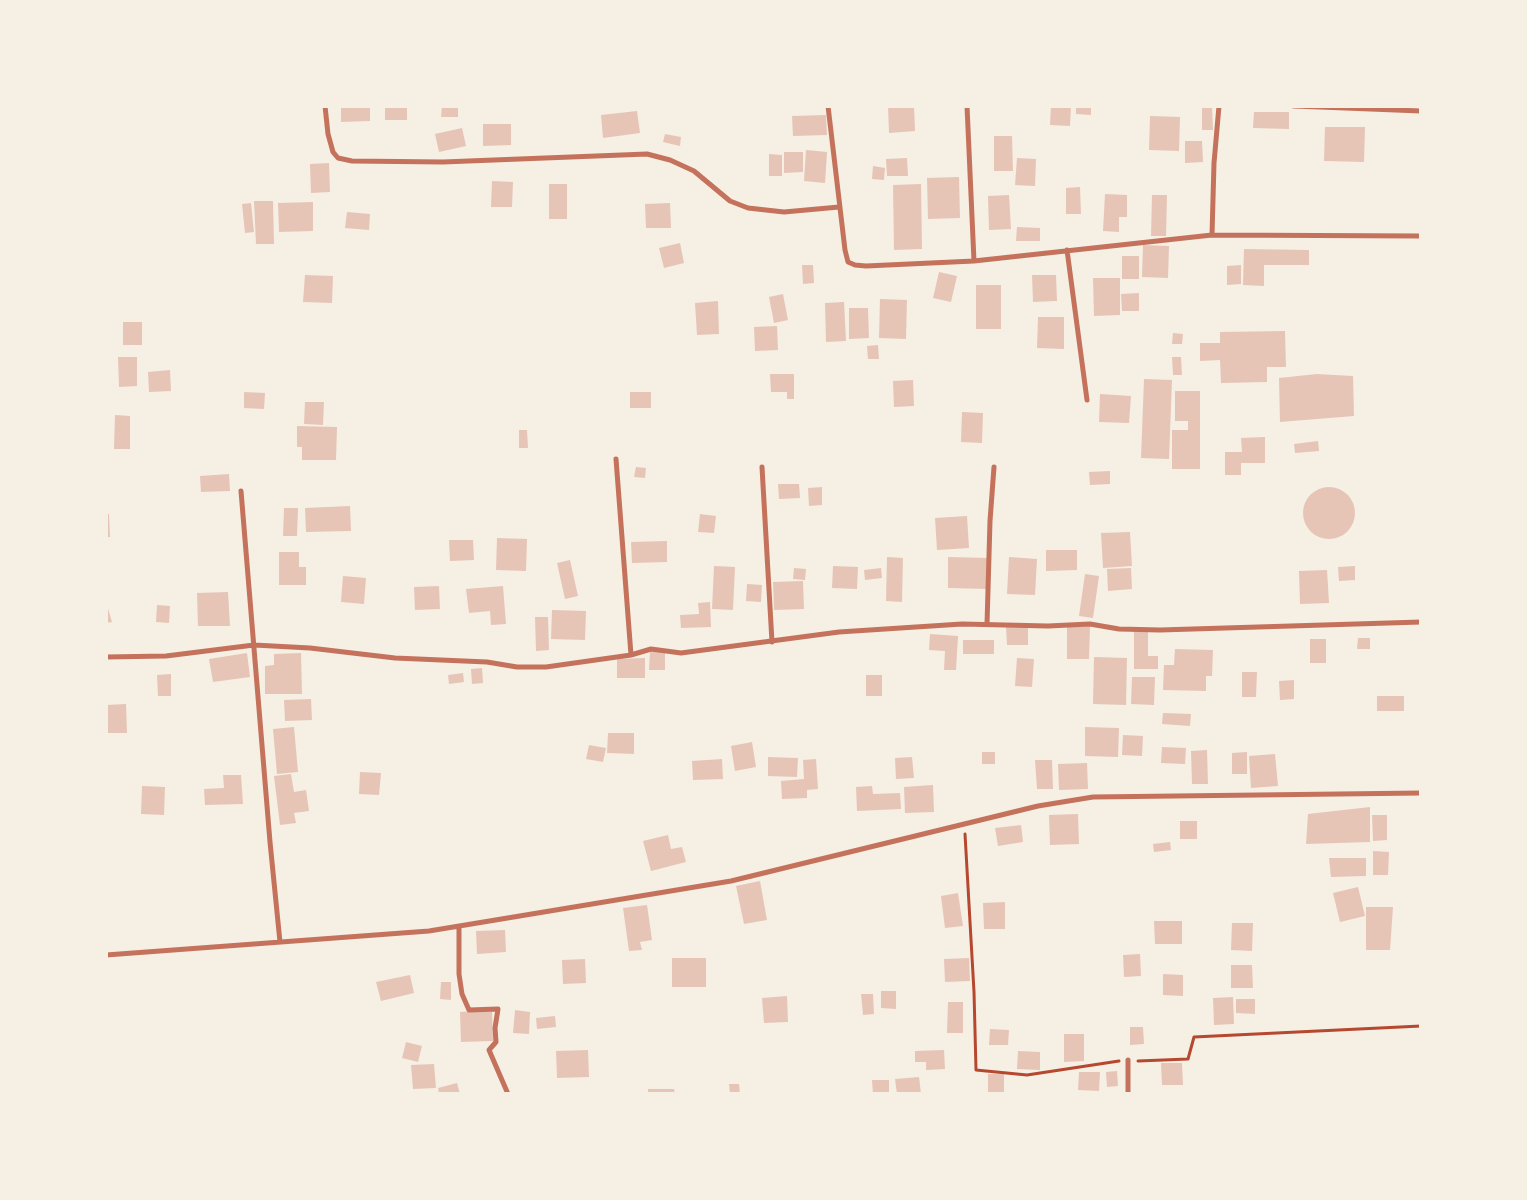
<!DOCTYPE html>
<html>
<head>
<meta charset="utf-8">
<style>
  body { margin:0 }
  #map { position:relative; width:1527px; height:1200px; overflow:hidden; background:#f6efe4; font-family:Commissioner,sans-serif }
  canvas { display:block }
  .frame { position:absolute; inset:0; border:108px solid #f6efe4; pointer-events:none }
</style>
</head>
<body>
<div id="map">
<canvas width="1527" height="1200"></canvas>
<div class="frame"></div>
</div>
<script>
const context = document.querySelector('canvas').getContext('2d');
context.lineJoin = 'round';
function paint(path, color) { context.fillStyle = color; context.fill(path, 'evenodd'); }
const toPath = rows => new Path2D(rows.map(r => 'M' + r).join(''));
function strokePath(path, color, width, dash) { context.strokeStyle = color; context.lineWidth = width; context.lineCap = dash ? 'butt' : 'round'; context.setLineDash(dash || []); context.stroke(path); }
paint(toPath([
  [341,106,370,106,370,121,341,122],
  [385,106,407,106,407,120,385,120],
  [442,106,458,106,458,117,441,117],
  [888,106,914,106,915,131,889,133],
  [1051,106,1071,106,1070,126,1050,125],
  [1076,106,1091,106,1091,115,1076,114],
  [1202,106,1212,106,1213,130,1202,130],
  [637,111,640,133,603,138,601,115],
  [1254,112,1289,112,1289,129,1253,128],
  [826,115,827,135,793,136,792,116],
  [1150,116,1180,117,1179,151,1149,150],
  [483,124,511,124,511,145,483,146],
  [1325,127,1365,127,1364,162,1324,161],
  [462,128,466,146,439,152,435,134],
  [665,134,681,137,680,146,663,142],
  [994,136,1012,136,1013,171,994,171],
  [1185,141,1202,141,1203,162,1185,163],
  [806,150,827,152,825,183,804,181],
  [784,152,803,152,803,172,784,173],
  [769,154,782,155,782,176,769,176],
  [907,158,908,176,887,176,886,159],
  [1017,158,1036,159,1035,186,1015,185],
  [329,163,330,192,311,193,310,164],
  [873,166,885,168,884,180,872,179],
  [959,177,960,218,928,219,927,178],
  [492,181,513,182,512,207,491,207],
  [549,184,567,184,567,219,549,219],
  [921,184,922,249,894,250,893,185],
  [1080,187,1081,214,1066,214,1066,188],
  [1105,194,1127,195,1127,217,1119,217,1119,232,1103,231],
  [1009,195,1011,229,989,230,988,196],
  [1152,195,1167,195,1166,236,1151,236],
  [254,201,273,201,274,244,256,244],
  [313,202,313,231,279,232,278,203],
  [251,203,254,232,245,233,242,204],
  [670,203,671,228,646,228,645,204],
  [347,212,370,214,369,230,345,228],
  [1017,227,1040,228,1040,241,1016,241],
  [680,243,684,263,664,268,659,248],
  [1143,245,1169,246,1168,278,1142,277],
  [1244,249,1309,250,1309,265,1264,265,1264,286,1243,285],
  [1122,256,1139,256,1139,279,1122,279],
  [802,265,813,265,814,283,803,284],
  [1241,265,1241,284,1227,285,1227,266],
  [939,272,957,276,951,302,933,298],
  [305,275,333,276,332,303,303,302],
  [1032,275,1056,275,1057,301,1033,302],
  [1093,278,1120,278,1120,315,1094,316],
  [976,285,1001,285,1001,329,976,329],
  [1139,293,1139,311,1122,311,1121,294],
  [783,294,788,320,774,323,769,297],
  [880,299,907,300,906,339,879,338],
  [718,301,719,334,697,335,695,303],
  [844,302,846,341,826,342,825,303],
  [849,308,868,308,869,338,849,339],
  [1038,317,1064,317,1064,349,1037,348],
  [123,322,142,322,142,345,123,345],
  [777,326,778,350,755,351,754,327],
  [1285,331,1286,367,1267,367,1267,382,1221,383,1220,360,1200,361,1200,343,1220,343,1220,332],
  [1173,333,1183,334,1182,344,1172,344],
  [878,345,879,359,868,359,867,346],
  [118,357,137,357,137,386,119,387],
  [1172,357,1181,357,1182,375,1173,375],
  [170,370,171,391,149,392,148,372],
  [770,374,794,374,794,399,787,399,787,392,771,392],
  [1317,374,1353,376,1354,416,1280,422,1279,378],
  [1144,379,1172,380,1169,459,1141,458],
  [913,380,914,406,894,407,893,381],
  [1175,391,1200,391,1200,469,1172,469,1172,430,1188,430,1188,421,1175,421],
  [244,392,265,393,264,409,244,408],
  [630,392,651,392,651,408,630,408],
  [1100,394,1131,396,1129,423,1099,422],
  [305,402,324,402,323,425,304,424],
  [962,412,983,413,982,443,961,442],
  [115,415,130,416,130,449,114,449],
  [297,426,337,427,336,460,302,460,302,447,297,447],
  [519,430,527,430,528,448,519,448],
  [1265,437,1265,463,1241,463,1241,475,1225,475,1225,452,1242,452,1241,438],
  [1318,441,1319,451,1295,453,1294,444],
  [636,467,646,468,645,478,634,477],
  [1110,471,1110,484,1090,485,1089,472],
  [229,474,230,491,201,492,200,476],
  [778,484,799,484,800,498,779,499],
  [822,487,822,505,809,506,808,488],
  '1303 513a26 26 0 1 1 52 0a26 26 0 1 1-52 0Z',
  [350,506,351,531,306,532,305,508],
  [284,508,298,508,297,536,283,536],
  [106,514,109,514,110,537,106,537],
  [700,514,716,516,714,533,698,532],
  [967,516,969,548,937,550,935,518],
  [1130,532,1132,566,1103,568,1101,533],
  [497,538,527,539,526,571,496,570],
  [449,540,473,540,474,560,450,561],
  [667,541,667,562,632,563,631,542],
  [1046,550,1077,550,1077,570,1046,571],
  [279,552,299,552,299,567,306,567,306,585,279,585],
  [887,557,903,558,902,602,886,601],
  [948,557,989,558,988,589,948,588],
  [1009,557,1037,559,1035,595,1007,594],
  [570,560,578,596,565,599,557,563],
  [714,566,735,567,733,610,712,609],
  [833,566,858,567,857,589,832,588],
  [1355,566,1355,580,1339,581,1338,567],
  [794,568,806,569,805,580,793,579],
  [881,568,882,578,865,580,864,570],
  [1131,568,1132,589,1108,591,1107,569],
  [1327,570,1329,603,1300,604,1299,571],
  [1085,574,1099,576,1093,618,1079,616],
  [343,576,366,578,364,604,341,602],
  [803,581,804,609,774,610,773,582],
  [747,584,762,585,761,602,746,601],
  [439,586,440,609,415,610,414,587],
  [503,586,506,624,491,625,490,611,469,613,466,589],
  [228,592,230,626,198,626,197,593],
  [106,602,112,622,106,623],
  [710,602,711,627,681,628,680,615,699,614,698,603],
  [157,605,170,606,169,623,156,622],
  [552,610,586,611,585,640,551,639],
  [535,617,548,617,549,650,536,651],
  [1067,625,1090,626,1089,659,1067,659],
  [1028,626,1028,645,1007,645,1006,627],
  [1134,630,1148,631,1148,656,1158,656,1158,669,1134,669],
  [930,634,958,636,956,670,944,670,945,651,929,650],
  [1358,638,1370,638,1370,649,1357,649],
  [1310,639,1326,639,1326,663,1310,663],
  [963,640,994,640,994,654,963,654],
  [1175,649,1213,650,1212,676,1206,676,1206,691,1163,690,1164,665,1174,665],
  [650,651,665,652,665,670,649,670],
  [247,653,250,677,213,682,209,659],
  [301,653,302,694,265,694,265,666,274,665,274,654],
  [1094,657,1127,658,1126,705,1093,704],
  [645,658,645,678,617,678,617,659],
  [1017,658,1034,659,1032,687,1015,686],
  [482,668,483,683,472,684,471,669],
  [1242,672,1257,672,1256,697,1242,697],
  [463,673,464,682,449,684,448,675],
  [171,674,171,696,158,696,157,675],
  [866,675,882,675,882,696,866,696],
  [1132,677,1155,677,1154,705,1131,704],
  [1294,680,1294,699,1280,700,1279,681],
  [1377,696,1404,696,1404,711,1377,711],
  [311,699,312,720,285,721,284,700],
  [126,704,127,733,106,733,106,705],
  [1163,713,1191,714,1190,726,1162,724],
  [294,727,298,772,277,774,273,729],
  [1085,727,1119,728,1118,757,1085,756],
  [608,733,634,733,634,754,607,753],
  [1123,735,1143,736,1142,756,1122,755],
  [752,742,756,767,735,771,731,746],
  [589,745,606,748,603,762,586,759],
  [1162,747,1186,748,1185,764,1161,763],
  [1207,750,1208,784,1192,784,1191,751],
  [982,752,995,752,995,764,982,764],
  [1247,752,1247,774,1232,774,1232,753],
  [1275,754,1278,786,1251,788,1249,756],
  [768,757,798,758,797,777,768,776],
  [912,757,914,778,896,779,895,758],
  [722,759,723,779,693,780,692,761],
  [816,759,818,789,807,790,807,798,782,799,781,781,804,779,803,760],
  [1035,760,1052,760,1053,789,1037,789],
  [1087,763,1088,789,1059,790,1058,764],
  [360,772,381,773,379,795,359,794],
  [291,774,294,792,306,790,309,811,294,813,296,823,280,825,274,776],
  [223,775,241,775,243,804,205,805,204,789,224,788],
  [933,785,934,812,905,813,904,787],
  [142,786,165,787,164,815,141,814],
  [872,786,873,794,900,793,901,809,857,811,856,787],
  [1370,807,1370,842,1306,844,1308,814],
  [1078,814,1079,844,1050,845,1049,815],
  [1372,815,1387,815,1387,840,1373,841],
  [1180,821,1197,821,1197,839,1180,839],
  [1021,825,1023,842,998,846,995,828],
  [668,835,671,849,682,847,686,862,651,871,643,841],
  [1170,842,1171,850,1154,852,1153,844],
  [1373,851,1389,852,1388,875,1373,875],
  [1329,858,1366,858,1366,876,1331,877],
  [760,881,767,920,744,924,736,886],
  [1358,887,1365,916,1340,922,1333,893],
  [958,893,963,926,945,928,941,896],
  [1005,902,1005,929,984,929,983,903],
  [647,905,652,940,640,942,642,950,629,951,623,908],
  [1366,907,1393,907,1390,950,1366,950],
  [1154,921,1182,921,1182,944,1155,944],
  [1232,923,1253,923,1252,951,1231,950],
  [505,930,506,952,477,954,476,931],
  [1140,954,1141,976,1124,977,1123,955],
  [672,958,706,958,706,987,672,987],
  [969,958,970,981,945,982,944,959],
  [585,959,586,983,563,984,562,960],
  [1231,965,1252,965,1253,988,1231,988],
  [1163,974,1183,975,1183,996,1163,995],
  [410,975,414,993,381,1001,376,982],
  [441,982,451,982,451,1000,440,999],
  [881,991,896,991,896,1009,881,1008],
  [861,994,873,994,874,1014,863,1015],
  [787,996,788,1022,764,1023,762,998],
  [1233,997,1234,1024,1214,1025,1213,998],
  [1236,999,1255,999,1255,1014,1236,1013],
  [948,1002,963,1002,963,1033,947,1033],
  [492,1010,493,1041,461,1042,460,1012],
  [515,1010,530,1012,529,1034,513,1033],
  [555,1016,556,1027,537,1029,536,1018],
  [1130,1027,1143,1027,1144,1044,1130,1045],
  [990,1029,1009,1030,1008,1045,989,1045],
  [1064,1034,1084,1034,1084,1061,1064,1062],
  [406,1042,422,1046,418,1062,402,1058],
  [588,1050,589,1077,557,1078,556,1051],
  [944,1050,945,1069,926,1070,926,1062,915,1062,915,1051],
  [1018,1051,1040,1052,1040,1070,1017,1069],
  [1161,1063,1182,1063,1183,1085,1162,1085],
  [434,1064,436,1088,413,1089,411,1065],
  [1117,1071,1118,1086,1107,1087,1106,1072],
  [1079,1072,1100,1072,1099,1091,1078,1090],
  [988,1074,1004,1074,1004,1094,988,1094],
  [919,1077,921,1094,897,1094,895,1079],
  [872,1080,889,1080,889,1094,873,1094],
  [457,1083,460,1094,439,1094,438,1088],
  [729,1084,739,1084,740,1094,730,1094],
  [648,1089,674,1089,675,1094,648,1094]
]), '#e6c5b7');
strokePath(toPath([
  [965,834,974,992,976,1070,1027,1075,1119,1061],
  [1138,1061,1188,1059,1194,1037,1421,1026]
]), '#b5482f', 3);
strokePath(toPath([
  [325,106,328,134,333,152,338,158,352,161,443,162,647,154,670,160,694,171,730,201,748,208,784,212,839,207],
  [828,106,845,250,848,262,855,265,866,266,974,261],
  [967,106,974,261,1212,235,1421,236],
  [1294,106,1421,111],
  [1212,235,1214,163,1219,106],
  [1067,250,1087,400],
  [616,459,631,655],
  [762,467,772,642],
  [241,491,270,842,280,942],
  [987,624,990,521,994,467],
  [106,657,166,656,254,645,310,648,395,658,487,662,517,667,546,667,631,655,651,649,681,653,839,632,962,624,1048,626,1090,624,1119,629,1160,630,1421,622],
  [459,926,459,974,462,994,469,1010,498,1009,495,1028,496,1042,489,1050,508,1094],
  [106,955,429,931,731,881,1038,806,1093,797,1421,793],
  [1128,1060,1128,1094]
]), '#c5725c', 5);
</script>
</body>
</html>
